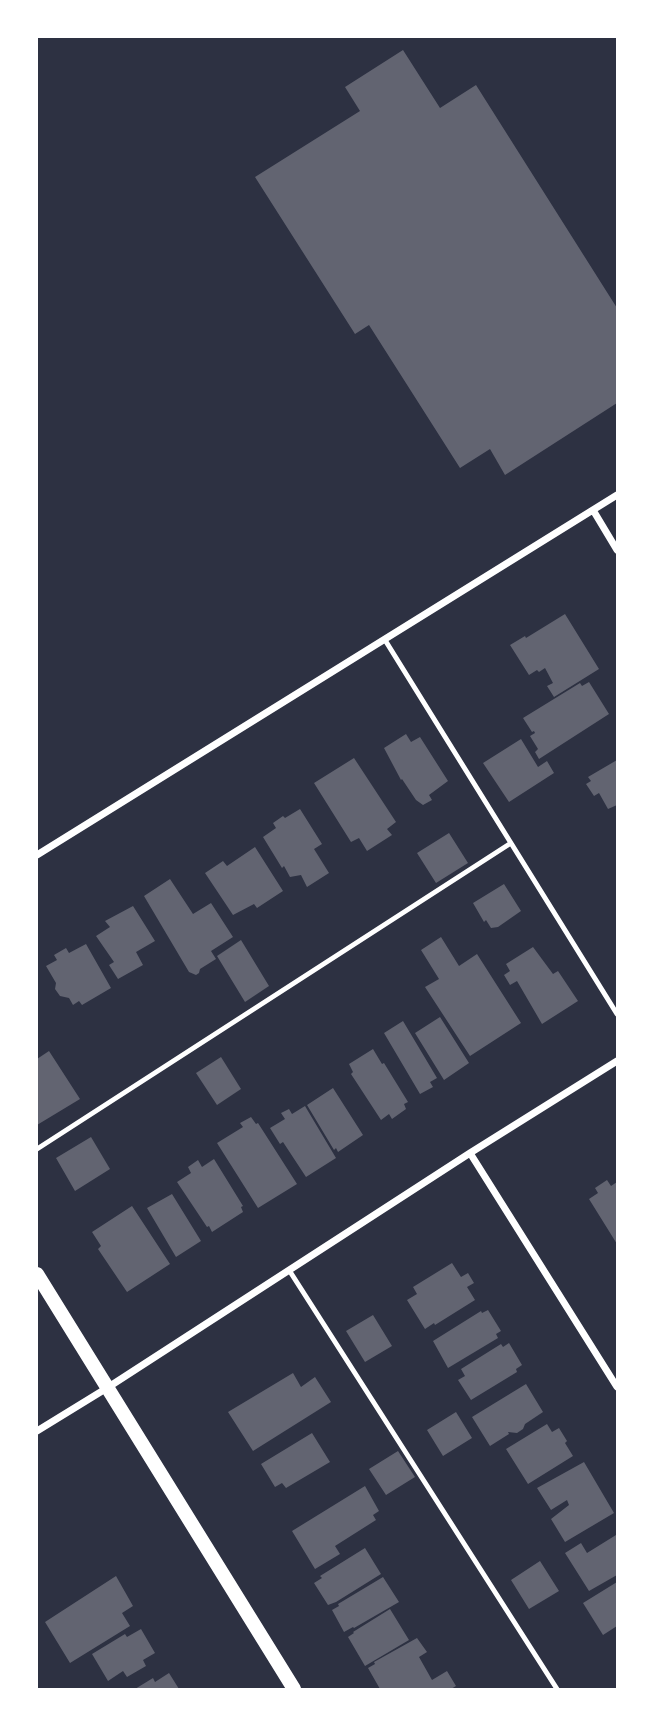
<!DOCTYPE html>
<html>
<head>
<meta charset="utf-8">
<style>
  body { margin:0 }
  #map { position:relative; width:654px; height:1726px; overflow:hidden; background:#2d3142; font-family:Commissioner,sans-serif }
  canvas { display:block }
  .frame { position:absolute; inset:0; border:38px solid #fff; pointer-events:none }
</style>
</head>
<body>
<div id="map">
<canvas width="654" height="1726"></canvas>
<div class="frame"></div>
</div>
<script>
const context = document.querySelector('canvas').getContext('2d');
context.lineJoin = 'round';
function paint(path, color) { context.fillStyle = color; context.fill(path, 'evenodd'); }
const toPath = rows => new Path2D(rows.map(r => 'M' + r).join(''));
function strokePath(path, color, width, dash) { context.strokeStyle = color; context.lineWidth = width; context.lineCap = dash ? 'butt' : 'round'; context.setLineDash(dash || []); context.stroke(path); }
paint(toPath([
  [403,50,440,108,476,85,617,308,617,403,505,475,490,449,460,468,369,325,355,334,255,177,360,111,345,87],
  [565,614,599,669,554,697,547,686,553,683,545,668,539,672,537,670,529,675,510,645,525,636,526,638],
  [589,682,609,714,539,759,535,752,538,749,530,736,535,733,534,731,532,732,523,718,580,683,582,686],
  [406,734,411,742,420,737,448,781,429,795,432,800,423,805,416,800,402,779,401,780,384,748],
  [521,739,538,767,547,761,554,773,509,802,483,763],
  [354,758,396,822,387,829,392,835,367,851,359,838,351,842,314,783],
  [617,760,617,805,608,809,599,793,594,796,586,784,591,781,588,777],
  [300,809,322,844,314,849,329,873,307,887,301,875,290,877,284,866,282,868,263,837,276,828,273,823,283,816,285,818],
  [449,833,468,863,436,883,417,853],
  [255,847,283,891,257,908,254,904,233,915,205,873,223,861,227,866],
  [170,879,193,914,211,903,233,937,211,951,216,959,200,969,199,973,196,975,189,972,144,896],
  [504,884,521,911,498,927,491,928,486,920,484,922,473,903],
  [133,906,155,941,136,952,143,965,118,979,109,965,114,962,96,936,110,927,105,921],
  [441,937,459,966,477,954,521,1023,470,1056,425,987,439,979,421,950],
  [241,940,269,986,245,1002,217,956],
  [86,944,111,988,82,1005,79,1001,73,1005,69,998,60,996,55,989,56,983,46,966,57,960,54,955,66,948,69,953],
  [533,947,553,974,558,971,578,1001,542,1024,517,981,510,985,504,975,510,971,506,964],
  [440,1017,469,1063,444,1080,415,1033],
  [403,1021,437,1078,430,1082,433,1087,420,1094,384,1033],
  [373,1049,382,1064,384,1063,408,1102,404,1104,406,1109,392,1119,389,1114,381,1120,351,1074,353,1072,349,1064],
  [49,1051,80,1099,37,1125,37,1059],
  [221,1057,241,1089,217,1105,196,1073],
  [333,1088,363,1135,338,1152,336,1148,334,1150,307,1105],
  [305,1106,336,1158,306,1177,283,1142,280,1144,270,1128,285,1119,281,1113,289,1109,292,1114],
  [251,1117,256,1124,258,1123,297,1184,258,1208,217,1143,243,1127,240,1123],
  [91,1137,110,1169,75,1191,56,1158],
  [214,1159,243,1206,241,1207,243,1212,212,1232,209,1226,207,1227,177,1182,191,1173,188,1167,198,1160,202,1167],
  [607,1180,611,1186,617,1182,617,1244,589,1199,598,1193,595,1188],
  [172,1194,201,1241,176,1257,147,1208],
  [132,1206,170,1264,127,1292,98,1249,101,1246,92,1232],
  [452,1263,461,1277,468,1273,474,1283,467,1287,475,1300,435,1325,434,1323,425,1329,407,1300,417,1294,413,1287],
  [488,1310,501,1331,496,1334,498,1338,448,1368,433,1341,481,1311,482,1313],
  [373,1315,392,1346,365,1362,346,1331],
  [509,1343,522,1365,516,1369,517,1372,471,1400,458,1380,465,1376,461,1369,501,1344,503,1347],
  [293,1373,301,1387,315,1377,331,1402,253,1451,228,1412],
  [526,1384,543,1412,525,1424,523,1429,517,1433,508,1432,509,1434,490,1446,472,1417],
  [456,1412,472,1438,443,1456,427,1430],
  [547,1424,552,1432,559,1428,567,1441,565,1443,573,1456,528,1484,506,1449],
  [312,1433,330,1462,286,1488,282,1483,275,1487,261,1464],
  [398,1451,415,1477,386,1495,369,1469],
  [584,1462,614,1513,565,1542,551,1519,569,1505,567,1500,551,1510,537,1488],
  [365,1486,379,1511,373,1515,376,1520,335,1546,340,1554,315,1569,292,1531],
  [616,1535,617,1536,617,1575,589,1591,565,1553,581,1543,587,1553],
  [365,1548,381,1574,336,1602,328,1605,314,1583,322,1578,320,1576],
  [540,1561,559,1591,529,1609,511,1580],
  [116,1576,133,1606,122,1613,130,1626,70,1663,45,1622],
  [383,1577,399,1602,354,1628,353,1627,344,1632,332,1610,339,1606,338,1604],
  [617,1582,617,1626,603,1635,583,1603],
  [390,1609,409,1640,365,1666,348,1637,354,1633,353,1632],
  [141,1629,155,1653,143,1660,146,1666,127,1677,123,1671,108,1681,92,1654,125,1634,127,1637],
  [417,1638,427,1652,419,1657,432,1680,447,1671,456,1686,451,1689,380,1689,368,1668,375,1664,374,1662],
  [169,1673,179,1689,135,1689,153,1678,155,1682]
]), '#626471');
strokePath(toPath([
  [385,640,617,1014],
  [37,1149,511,843],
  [289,1270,557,1689]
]), '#fff', 5);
strokePath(toPath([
  [593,510,617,550],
  [37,855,617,495],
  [470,1153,617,1387],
  [37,1431,107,1388,470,1153,617,1061]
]), '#fff', 7);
strokePath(toPath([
  [37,1274,294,1689]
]), '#fff', 14);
</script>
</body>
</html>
